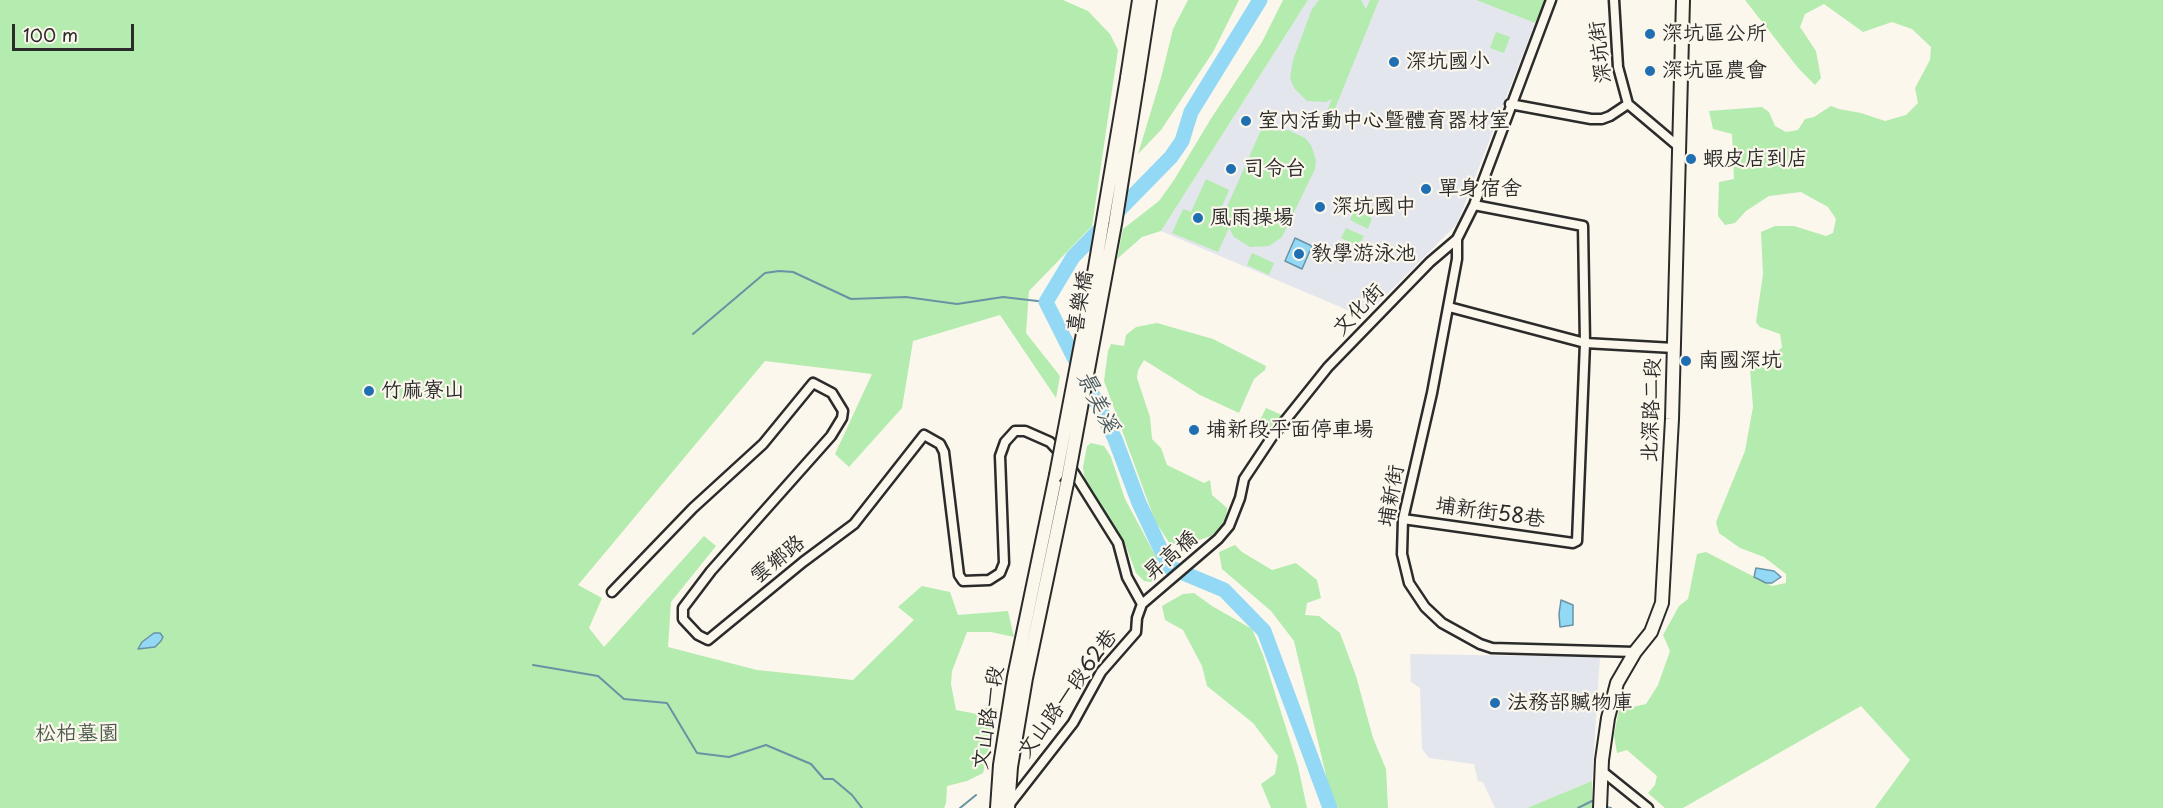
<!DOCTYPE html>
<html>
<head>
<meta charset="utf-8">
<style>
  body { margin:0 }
  #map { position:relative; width:2163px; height:808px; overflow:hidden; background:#fbf7ec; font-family:"Playpen Sans",sans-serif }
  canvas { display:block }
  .scale { position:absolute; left:12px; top:24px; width:122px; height:27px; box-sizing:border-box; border:3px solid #2b2b2b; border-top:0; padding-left:8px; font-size:18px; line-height:21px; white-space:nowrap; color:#2b2b2b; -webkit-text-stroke:4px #fbf7ec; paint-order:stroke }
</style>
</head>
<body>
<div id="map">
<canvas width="2163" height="808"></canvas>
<div class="scale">100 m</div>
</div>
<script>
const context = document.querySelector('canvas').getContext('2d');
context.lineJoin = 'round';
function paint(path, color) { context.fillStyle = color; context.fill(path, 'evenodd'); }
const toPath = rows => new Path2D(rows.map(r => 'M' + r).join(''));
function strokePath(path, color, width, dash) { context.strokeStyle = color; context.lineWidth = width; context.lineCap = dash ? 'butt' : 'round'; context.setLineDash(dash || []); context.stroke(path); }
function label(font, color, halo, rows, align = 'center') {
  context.font = font + ' "Playpen Sans","LXGW WenKai TC",sans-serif'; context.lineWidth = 4.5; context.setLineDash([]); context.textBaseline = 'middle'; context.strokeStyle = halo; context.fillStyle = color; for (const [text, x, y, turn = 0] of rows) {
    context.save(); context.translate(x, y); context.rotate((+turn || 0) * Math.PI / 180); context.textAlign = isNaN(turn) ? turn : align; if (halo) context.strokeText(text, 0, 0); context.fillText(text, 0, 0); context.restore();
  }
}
paint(toPath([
  [1308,0,1476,0,1535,23,1457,224,1364,317,1161,231],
  [1410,654,1600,657,1592,781,1527,808,1495,808,1483,782,1478,781,1474,764,1429,758,1422,749,1420,688,1411,682]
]), '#e3e6ec');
paint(toPath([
  [0,0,1063,0,1088,11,1110,34,1118,50,1092,226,1029,291,1026,333,1060,376,1056,398,1000,315,913,341,902,408,849,467,835,454,872,374,765,361,578,585,602,598,589,628,604,647,704,536,716,546,671,602,668,647,757,670,853,680,914,620,898,607,922,586,950,592,958,615,1008,611,1014,637,991,632,967,632,952,671,951,684,956,710,977,714,987,707,998,709,983,773,967,781,947,786,946,803,944,808,0,808],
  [1188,0,1239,0,1213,52,1161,130,1138,154,1161,78,1173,29],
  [1283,0,1308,0,1161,231,1142,237,1117,259,1123,229,1159,201,1174,180,1212,117,1262,42],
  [1319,0,1361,0,1366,9,1370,0,1379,0,1330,121,1324,118,1332,99,1326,102,1307,101,1294,88,1290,78,1293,60,1312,9],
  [1476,0,1546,0,1535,23],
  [1745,0,2163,0,2163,808,1875,808,1910,760,1861,706,1683,808,1665,808,1648,793,1655,785,1657,776,1627,750,1617,753,1614,735,1619,710,1646,704,1658,685,1670,651,1663,635,1679,606,1688,599,1697,554,1706,552,1772,586,1786,583,1786,574,1764,557,1740,548,1719,533,1716,522,1745,451,1753,407,1750,369,1773,357,1782,347,1780,334,1760,327,1756,322,1763,274,1761,232,1775,226,1794,226,1826,236,1833,233,1836,219,1828,207,1801,192,1769,196,1746,211,1735,223,1725,225,1718,216,1719,182,1734,179,1732,134,1713,129,1709,111,1762,107,1769,112,1775,126,1786,132,1798,130,1805,119,1814,117,1831,106,1839,109,1861,113,1885,121,1906,115,1918,103,1915,88,1930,60,1931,47,1912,29,1892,22,1863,32,1824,4,1805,14,1800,27,1816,51,1821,78,1815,85,1799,69],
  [1496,32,1510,37,1504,53,1490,48],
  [1265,121,1275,126,1274,131,1288,130,1305,138,1311,145,1316,160,1315,169,1282,237,1269,246,1250,247,1234,237,1229,228,1218,252,1172,233,1183,209,1191,212,1206,179,1229,190,1215,223,1219,225],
  [1354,210,1372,218,1368,229,1350,220],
  [1346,228,1364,236,1359,246,1341,238],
  [1252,253,1274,263,1269,275,1247,265],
  [1157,323,1213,339,1266,366,1265,370,1254,379,1239,413,1200,395,1144,360,1138,370,1137,378,1150,417,1152,439,1161,448,1167,465,1204,483,1210,480,1212,495,1227,508,1226,522,1211,536,1188,544,1170,544,1155,521,1104,381,1108,351,1111,344,1124,346,1126,335,1136,327],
  [1266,408,1282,415,1270,429,1258,424],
  [1091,443,1104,446,1111,457,1125,499,1162,568,1151,582,1144,581,1136,573,1124,541,1085,482,1083,467,1087,446],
  [1235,545,1242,552,1272,570,1296,563,1317,580,1321,598,1307,603,1305,615,1319,616,1340,633,1356,676,1373,738,1386,769,1388,808,1338,808,1330,792,1294,641,1271,611,1222,569,1219,552],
  [1194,593,1212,606,1252,629,1263,655,1298,766,1307,808,1271,808,1261,784,1275,774,1278,756,1253,723,1207,686,1202,666,1183,630,1165,620,1162,606,1183,594],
  [1592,781,1592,808,1527,808]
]), '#b4ebae');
const water = toPath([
  [1295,238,1312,246,1302,269,1285,261,1295,238],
  [1756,568,1774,571,1781,577,1772,583,1766,583,1754,577,1756,568],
  [1561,600,1573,605,1573,625,1560,627,1559,614,1561,600],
  [154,633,160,633,163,637,161,641,155,647,138,649,142,642,154,633]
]);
paint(water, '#93d9f5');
strokePath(water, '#6993a4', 1.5);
strokePath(toPath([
  [693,334,765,273,779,271,793,272,851,299,906,297,957,304,1003,297,1046,302],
  [533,665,598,676,624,699,667,703,697,753,729,757,766,745,811,764,824,779,833,779,852,795,862,808],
  [1607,807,1611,808],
  [960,808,976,795],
  [1578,808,1592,801]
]), '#6993a4', 2);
strokePath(toPath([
  [1260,0,1191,112,1182,141,1171,157,1073,257,1046,302,1115,439,1139,503,1169,567,1224,590,1264,631,1330,808]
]), '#93d9f5', 15);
const street = toPath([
  [1614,0,1618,67,1628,104,1679,147],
  [1510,104,1591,119,1602,119,1610,116,1628,104],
  [1457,239,1457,259,1432,393,1403,519,1402,554,1409,583,1425,607,1442,623,1480,644,1492,648,1635,652],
  [1449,307,1585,343,1674,348],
  [1069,465,1118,543,1127,577,1142,604],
  [1403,519,1573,543,1577,541,1585,343,1583,226,1474,205],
  [612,592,693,508,763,444,813,383,832,393,843,411,842,418,831,436,711,571,683,608,683,619,698,635,708,640,803,562,854,524,924,435,940,444,944,452,959,575,963,581,989,580,1000,573,1004,563,1000,456,1005,442,1015,431,1025,431,1050,442,1062,455],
  [1602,771,1648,808],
  [1009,805,1073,723,1101,672,1136,632,1137,618,1142,604,1218,539,1229,526,1240,498,1244,479,1272,437,1328,367,1430,262,1457,239,1474,205,1551,0]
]);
const secondary = toPath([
  [1127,78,1139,0],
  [1138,78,1150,0],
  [997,808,1000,765,1014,677,1056,475],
  [1008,808,1011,767,1026,678,1067,483],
  [1600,808,1602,760,1608,718,1617,683,1635,652,1651,632,1662,603,1672,419,1683,0]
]);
strokePath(street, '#2b2b2b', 13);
strokePath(secondary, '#2b2b2b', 16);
strokePath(street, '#fbf7ec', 8);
strokePath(secondary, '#fbf7ec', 12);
const secondaryBridge = toPath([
  [1056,475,1090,297,1127,78],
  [1067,483,1115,224,1138,78]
]);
strokePath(secondaryBridge, '#2b2b2b', 16, []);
strokePath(secondaryBridge, '#fbf7ec', 12);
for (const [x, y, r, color] of [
  [1650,34,6,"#1f6fb2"],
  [1394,62,6,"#1f6fb2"],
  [1650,71,6,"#1f6fb2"],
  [1246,121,6,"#1f6fb2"],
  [1691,159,6,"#1f6fb2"],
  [1231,169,6,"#1f6fb2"],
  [1426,189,6,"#1f6fb2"],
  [1320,207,6,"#1f6fb2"],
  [1198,218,6,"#1f6fb2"],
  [1299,254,6,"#1f6fb2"],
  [1686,361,6,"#1f6fb2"],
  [369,391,6,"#1f6fb2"],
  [1194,430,6,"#1f6fb2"],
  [1495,703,6,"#1f6fb2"]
]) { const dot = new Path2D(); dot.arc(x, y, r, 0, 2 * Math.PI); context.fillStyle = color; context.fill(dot); strokePath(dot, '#fbf7ec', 2); }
label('21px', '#2b2b2b', '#fbf7ec', [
  ["深坑區公所",1662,34],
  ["深坑國小",1406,62],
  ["深坑區農會",1662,71],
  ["室內活動中心暨體育器材室",1258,121],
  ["蝦皮店到店",1703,159],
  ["司令台",1243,169],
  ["單身宿舍",1438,189],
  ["深坑國中",1332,207],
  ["風雨操場",1210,218],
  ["教學游泳池",1311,254],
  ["南國深坑",1698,361],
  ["竹麻寮山",381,391],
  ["埔新段平面停車場",1206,430],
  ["法務部贓物庫",1507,703]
], 'left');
label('21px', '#2b2b2b', '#fbf7ec', [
  ["深坑街",1601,52,-97],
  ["喜樂橋",1081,302,-80],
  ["文化街",1359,310,-46],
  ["北深路二段",1652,410,-88],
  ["埔新街",1392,496,-80],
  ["埔新街58巷",1490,513,8],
  ["昇高橋",1171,556,-41],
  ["雲鄉路",778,560,-39],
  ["文山路一段62巷",1068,694,-54],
  ["文山路一段",989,718,-81]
]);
label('21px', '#4d5b4c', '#fbf7ec', [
  ["松柏墓園",77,734]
]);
label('italic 22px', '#45565e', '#fbf7ec', [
  ["景美溪",1097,402,63]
]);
</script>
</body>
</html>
